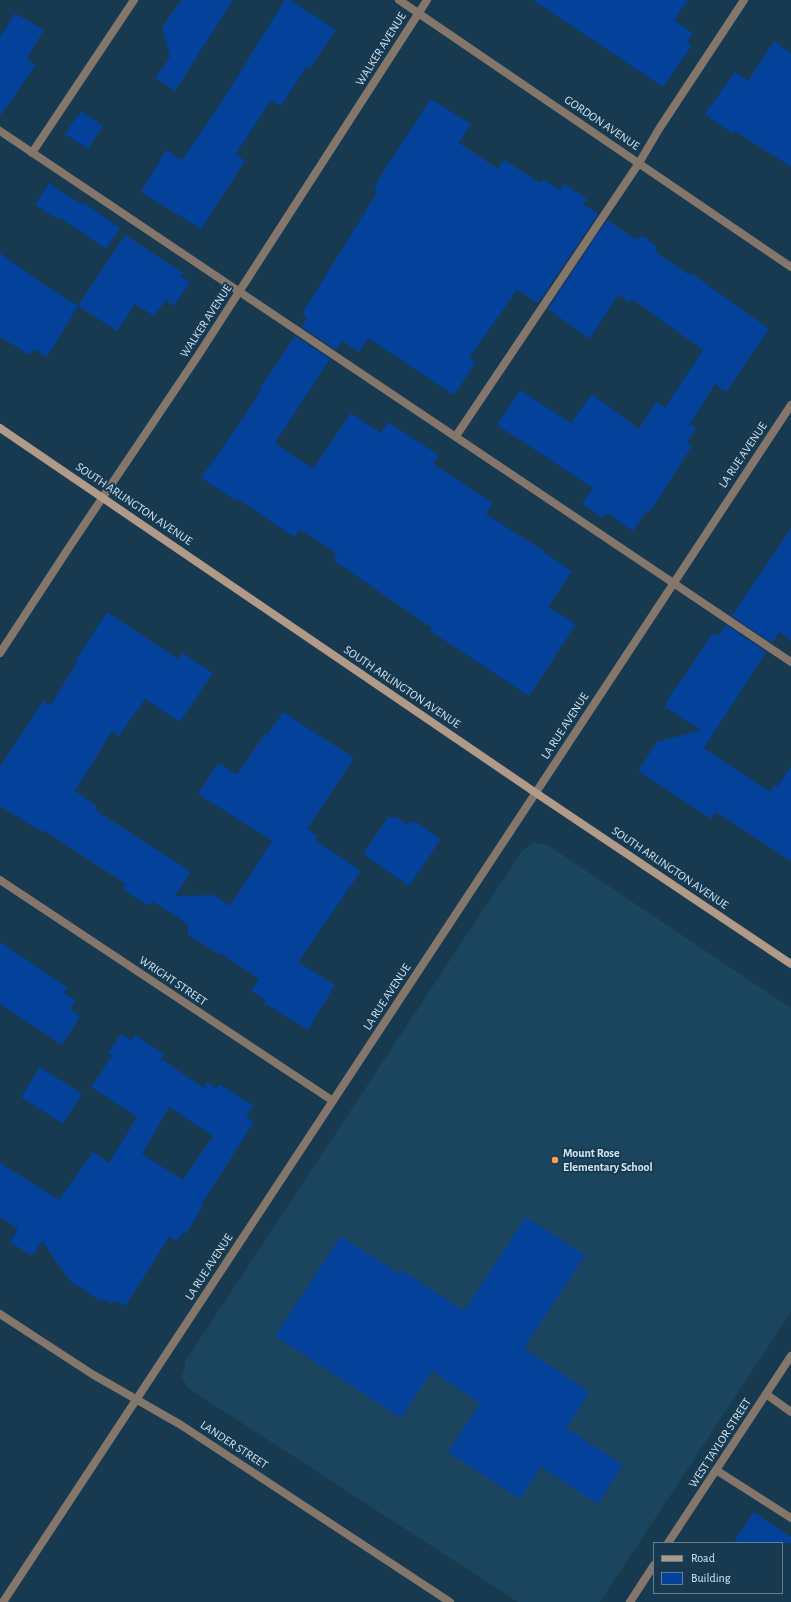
<!DOCTYPE html>
<html>
<head>
<meta charset="utf-8">
<style>
  body { margin:0 }
  #map { position:relative; width:791px; height:1602px; overflow:hidden; background:#183a50; font-family:"Alegreya Sans",sans-serif }
  canvas { display:block }
  .legend { position:absolute; left:653px; top:1542px; width:130px; height:52px; box-sizing:border-box; background:#183a50; border:1px solid #627e91; margin:0; padding:5px 7px; list-style:none; font-size:12px; color:#d2e5f3 }
  .legend li { display:flex; align-items:center; gap:8px; height:20px }
  .legend b { width:20px; border:1px solid #627e91 }
</style>
</head>
<body>
<div id="map">
<canvas width="791" height="1602"></canvas>
<ul class="legend">
<li><b style="height:5px;background:#b19a88"></b>Road</li>
<li><b style="height:11px;background:#03419a"></b>Building</li>
</ul>
</div>
<script>
const context = document.querySelector('canvas').getContext('2d');
context.lineJoin = 'round';
function paint(path, color) { context.fillStyle = color; context.fill(path, 'evenodd'); }
const toPath = rows => new Path2D(rows.map(r => 'M' + r).join(''));
function strokePath(path, color, width, dash) { context.strokeStyle = color; context.lineWidth = width; context.lineCap = dash ? 'butt' : 'round'; context.setLineDash(dash || []); context.stroke(path); }
function label(font, color, halo, rows, align = 'center') {
  context.font = font + ' "Alegreya Sans",sans-serif'; context.lineWidth = 4; context.setLineDash([]); context.textBaseline = 'middle'; context.strokeStyle = halo; context.fillStyle = color; for (const [text, x, y, turn = 0] of rows) {
    context.save(); context.translate(x, y); context.rotate((+turn || 0) * Math.PI / 180); context.textAlign = isNaN(turn) ? turn : align; if (halo) context.strokeText(text, 0, 0); context.fillText(text, 0, 0); context.restore();
  }
}
paint(toPath([
  [533,843,549,846,791,1008,791,1312,600,1602,518,1602,188,1388,182,1377,186,1360,522,851]
]), '#1b455f');
paint(toPath([
  [181,0,233,0,175,91,155,78,170,57,162,28],
  [285,0,290,0,336,30,310,68,307,66,281,106,271,100,236,154,245,161,201,229,141,192,166,150,182,160,221,103],
  [533,0,688,0,674,20,693,33,687,42,692,45,663,87],
  [15,13,44,30,26,59,36,65,0,116,0,37],
  [774,41,791,53,791,167,735,131,733,134,705,114,735,72,748,81],
  [431,99,471,124,459,143,498,169,504,160,540,183,543,179,560,190,564,184,587,199,583,204,598,214,538,303,517,290,469,358,476,362,454,395,368,338,359,352,342,341,336,350,302,327,307,318,302,314,378,191,374,188,388,164],
  [81,111,103,126,88,149,65,134],
  [49,183,81,204,83,202,120,228,106,249,59,217,57,219,35,205],
  [607,220,635,239,643,236,656,246,657,253,689,275,691,273,769,329,726,392,715,384,690,424,696,428,687,443,692,446,650,512,647,510,633,531,607,513,603,518,582,504,593,488,497,425,520,390,571,423,592,394,639,429,656,402,665,408,703,350,632,299,630,303,618,295,590,339,548,309],
  [125,235,183,273,180,276,190,282,174,306,166,300,154,316,135,304,117,331,78,306,47,357,34,349,30,355,0,337,0,253,43,284,78,306],
  [295,336,330,359,275,443,313,469,351,413,381,433,388,422,439,455,433,464,493,503,486,514,544,551,543,552,572,571,548,607,576,624,529,696,430,631,432,628,333,560,337,554,300,529,294,537,238,499,237,501,201,478,244,417,261,390,260,389,263,384],
  [791,528,791,640,779,632,772,643,732,616],
  [107,612,178,659,182,653,213,673,180,722,145,699,119,736,112,731,75,791,97,806,95,810,191,872,175,896,214,895,230,906,272,841,198,794,218,763,237,775,265,734,267,735,283,712,354,758,307,829,317,836,315,840,361,871,298,962,335,985,308,1030,264,1003,266,1000,251,991,259,979,220,953,219,954,188,935,188,924,152,901,148,906,123,889,126,884,43,830,42,832,0,806,0,767,43,701,50,706,78,661,76,660],
  [726,625,766,652,704,748,770,792,774,785,777,787,791,766,791,861,716,812,711,819,638,771,657,742,701,730,665,707,668,703,666,702,681,680,682,680,713,633,718,636],
  [389,816,394,819,396,816,408,825,410,821,413,823,414,821,441,839,409,886,363,854],
  [0,942,68,988,64,993,76,1000,70,1009,80,1016,62,1045,0,1004],
  [121,1034,131,1040,135,1035,164,1054,161,1059,204,1088,207,1082,216,1088,219,1084,254,1106,246,1116,254,1122,201,1205,203,1206,186,1234,182,1233,177,1241,170,1236,125,1306,114,1300,112,1304,104,1299,102,1302,70,1281,42,1241,32,1256,10,1242,18,1229,0,1217,0,1163,59,1200,93,1152,109,1163,137,1117,91,1087,112,1056,108,1053],
  [169,1107,213,1136,183,1180,142,1154],
  [40,1067,82,1094,63,1124,21,1097],
  [526,1217,585,1255,524,1348,590,1392,566,1428,623,1465,598,1504,541,1467,520,1499,448,1452,480,1403,432,1371,401,1418,275,1336,341,1236,399,1274,402,1270,464,1311],
  [754,1512,791,1537,791,1543,733,1543]
]), '#03419a');
strokePath(toPath([
  [0,131,791,662],
  [32,153,134,0],
  [456,436,639,163,659,129,744,0],
  [766,1394,791,1412],
  [716,1470,791,1518]
]), '#85766b', 8);
strokePath(toPath([
  [399,0,791,267],
  [0,653,72,543,199,354,427,0],
  [0,880,333,1101],
  [0,1314,92,1374,181,1425,450,1602],
  [668,1543,791,1356],
  [3,1602,791,405],
  [630,1602,654,1565]
]), '#85766b', 8);
strokePath(toPath([
  [0,428,536,793,791,964]
]), '#b19a88', 8);
for (const [x, y, r, color] of [
  [555,1160,4,"#fa9f4e"]
]) { const dot = new Path2D(); dot.arc(x, y, r, 0, 2 * Math.PI); context.fillStyle = color; context.fill(dot); strokePath(dot, '#183a50', 1.5); }
label('12px', '#d2e5f3', '#183a50', [
  ["WALKER AVENUE",381,49,-58],
  ["GORDON AVENUE",602,123,34],
  ["WALKER AVENUE",206,321,-57],
  ["LA RUE AVENUE",743,455,-56],
  ["SOUTH ARLINGTON AVENUE",134,504,34],
  ["SOUTH ARLINGTON AVENUE",402,687,34],
  ["LA RUE AVENUE",565,726,-57],
  ["SOUTH ARLINGTON AVENUE",670,868,34],
  ["WRIGHT STREET",173,981,34],
  ["LA RUE AVENUE",387,997,-57],
  ["LA RUE AVENUE",209,1267,-57],
  ["WEST TAYLOR STREET",720,1443,-57],
  ["LANDER STREET",234,1445,33]
]);
label('bold 12px', '#d2e5f3', '#183a50', [
  ["Mount Rose",563,1153],
  ["Elementary School",563,1167]
], 'left');
</script>
</body>
</html>
